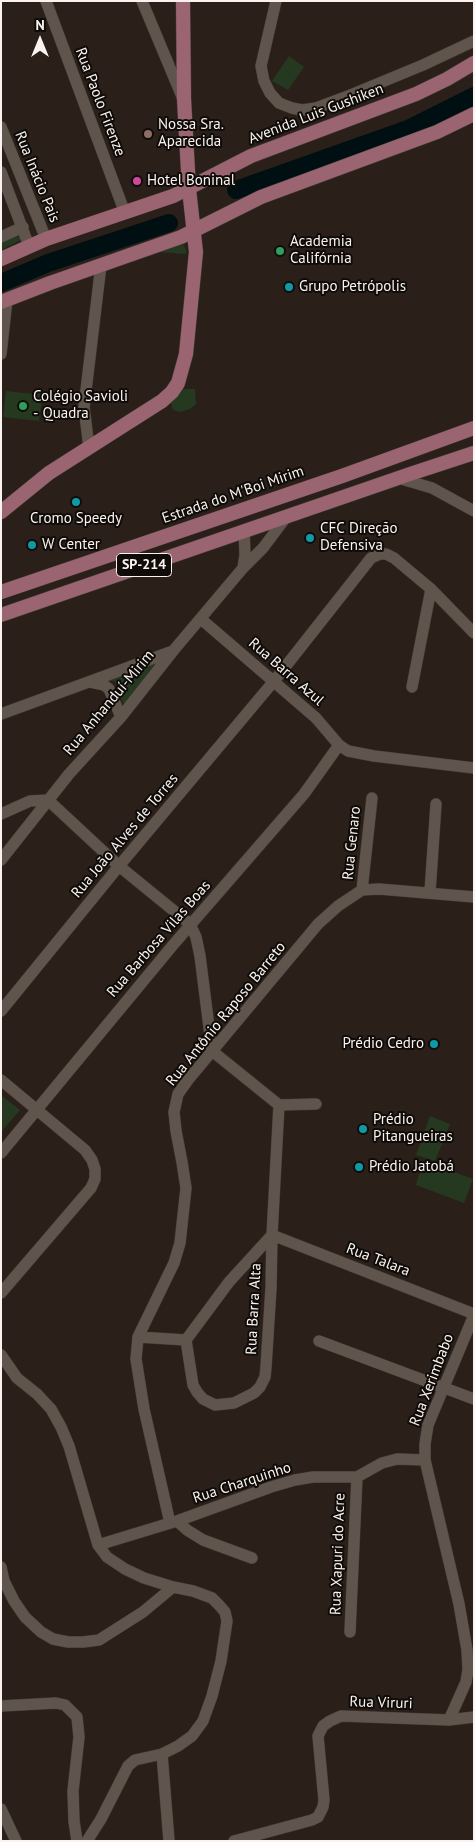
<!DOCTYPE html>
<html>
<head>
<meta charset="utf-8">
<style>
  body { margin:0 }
  #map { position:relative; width:475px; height:1842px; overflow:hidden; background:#2a2019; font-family:"PT Sans",sans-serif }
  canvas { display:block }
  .frame { position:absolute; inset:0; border:2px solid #faf3ef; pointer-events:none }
  .north { position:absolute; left:15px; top:15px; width:50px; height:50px; -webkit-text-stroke:4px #0f0b08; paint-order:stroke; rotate:0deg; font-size:14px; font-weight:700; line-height:20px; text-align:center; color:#faf3ef }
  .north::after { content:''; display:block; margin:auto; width:18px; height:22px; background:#faf3ef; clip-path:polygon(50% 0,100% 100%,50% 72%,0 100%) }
</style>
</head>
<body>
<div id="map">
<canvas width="475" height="1842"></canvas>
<div class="frame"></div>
<div class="north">N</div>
</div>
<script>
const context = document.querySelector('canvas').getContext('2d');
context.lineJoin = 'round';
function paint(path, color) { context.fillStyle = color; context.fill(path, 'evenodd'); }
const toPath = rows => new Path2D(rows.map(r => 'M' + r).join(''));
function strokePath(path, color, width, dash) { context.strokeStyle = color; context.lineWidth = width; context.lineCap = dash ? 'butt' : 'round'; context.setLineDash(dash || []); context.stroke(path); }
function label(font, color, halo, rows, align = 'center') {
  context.font = font + ' "PT Sans",sans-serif'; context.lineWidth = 4; context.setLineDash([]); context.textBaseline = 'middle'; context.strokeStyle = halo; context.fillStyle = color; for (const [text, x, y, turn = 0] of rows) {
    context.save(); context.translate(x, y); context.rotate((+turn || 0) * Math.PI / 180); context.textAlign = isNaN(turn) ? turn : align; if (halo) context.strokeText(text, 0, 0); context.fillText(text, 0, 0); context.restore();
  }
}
paint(toPath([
  [289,56,304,67,288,90,272,81],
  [22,235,23,239,1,250,1,242],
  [182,242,186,250,186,254,157,252],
  [181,389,195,389,196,404,190,409,180,412,173,410,170,399],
  [35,390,43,391,39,421,3,417,6,391,34,394],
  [158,660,124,705,120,697,119,688,114,681,102,680],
  [1,1095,20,1110,1,1132],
  [430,1116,450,1124,435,1161,416,1155],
  [423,1161,473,1179,464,1203,416,1185]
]), '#253920');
strokePath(toPath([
  [236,190,408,129,474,96],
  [1,283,48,263,169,223]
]), '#000f12', 18);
const minor = toPath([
  [46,1,125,213],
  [142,1,183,99],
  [276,1,261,66,264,81,270,93,279,103,292,108,302,110,316,108,348,96,423,65,474,41],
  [1,127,46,239],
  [1,172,29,246],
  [1,237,23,227],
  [1,354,7,300],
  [89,448,84,407,101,265],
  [398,478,432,488,474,511],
  [243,568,245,555,244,530],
  [201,619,316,718,339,745,348,751,374,756,474,768],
  [90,682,104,685,109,689,121,717],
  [412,687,431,589],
  [1,714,173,651],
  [48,800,119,866,190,924,196,937,200,956,212,1051,279,1105],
  [1,814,30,801,48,800],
  [1,860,69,774,121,717,173,651,243,568,263,548,287,516],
  [362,890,372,798],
  [430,892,436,804],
  [1,1011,119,866,274,681,371,558,380,554,386,554,394,558,431,589,474,633],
  [1,1080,85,1150,92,1160,95,1169,95,1179,91,1188,1,1293],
  [279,1105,316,1104],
  [1,1153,173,945,304,794,339,745],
  [272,1235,474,1314],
  [138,1337,186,1340],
  [186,1340,193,1385,197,1392,203,1399,215,1405,234,1403,254,1393,260,1387,265,1377,266,1367,271,1288,272,1235,279,1105],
  [186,1340,229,1282,272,1235],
  [319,1341,474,1399],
  [1,1355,17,1378,37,1394,51,1409,61,1427,69,1446,98,1545,107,1557,125,1569,144,1578,173,1587,193,1591,212,1598,219,1605,225,1612,227,1621,221,1661,212,1696,203,1721,192,1736,178,1746,162,1754,169,1841],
  [177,1521,187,1530,203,1540,252,1558],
  [170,1523,144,1409,136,1359,138,1337,174,1263,180,1243,186,1188,182,1162,176,1131,174,1112,178,1094,188,1080,318,924,338,906,362,890,379,889,474,897],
  [98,1545,177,1521,271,1487,295,1480,313,1477,357,1477,382,1463,397,1459,425,1460],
  [1,1567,4,1581,14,1601,25,1617,41,1632,53,1639,68,1642,83,1642,99,1640,143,1612,173,1587],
  [350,1632,357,1477],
  [1,1706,56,1703,65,1705,77,1717,79,1737,73,1791,74,1821,77,1841],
  [449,1720,466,1682,468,1670,467,1650,459,1604,425,1460,425,1444,428,1425,474,1315],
  [1,1809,16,1841],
  [87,1841,101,1819,128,1766,135,1760,162,1754],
  [234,1841,312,1820,318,1817,323,1807,324,1800,318,1736,323,1726,330,1721,341,1716,449,1720,474,1717]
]);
const major = toPath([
  [1,259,46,239,173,196,251,156,416,94,447,79,474,63],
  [1,302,50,283,181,237,261,197,437,132,474,114],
  [1,512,49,473,162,401,172,392,178,383,186,354,196,252,189,189,184,99,183,1],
  [1,592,342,476,474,428],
  [1,615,410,474,474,453]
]);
strokePath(minor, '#453d38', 12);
strokePath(major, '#453d38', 15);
strokePath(minor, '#60554d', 11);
strokePath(major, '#9a6571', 14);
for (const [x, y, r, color] of [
  [148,134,5,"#8d6e63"],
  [137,181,5,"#d1479c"],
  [280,251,5,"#2e9e5b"],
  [289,287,5,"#0f9aa8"],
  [23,406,5,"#2e9e5b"],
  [76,502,5,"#0f9aa8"],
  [310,538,5,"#0f9aa8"],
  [32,545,5,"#0f9aa8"],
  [434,1044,5,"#0f9aa8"],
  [363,1129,5,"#0f9aa8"],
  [359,1167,5,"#0f9aa8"]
]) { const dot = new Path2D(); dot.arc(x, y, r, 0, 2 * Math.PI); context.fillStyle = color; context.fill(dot); strokePath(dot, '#0f0b08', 2); }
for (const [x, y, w] of [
  [144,565,55]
]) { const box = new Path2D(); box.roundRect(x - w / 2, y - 11.5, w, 23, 4); context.fillStyle = '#0f0b08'; context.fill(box); strokePath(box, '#faf3ef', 1); }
label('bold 14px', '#faf3ef', null, [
  ["SP-214",144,565]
]);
label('15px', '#faf3ef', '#0f0b08', [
  ["Rua Paolo Firenze",100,102,69],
  ["Avenida Luis Gushiken",316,114,-21],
  ["Rua Inácio Pais",37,177,68],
  ["Estrada do M'Boi Mirim",233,495,-19],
  ["Rua Barra Azul",286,672,41],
  ["Rua Anhanduí-Mirim",109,703,-50],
  ["Rua João Alves de Torres",125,836,-50],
  ["Rua Genaro",352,843,-84],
  ["Rua Barbosa Vilas Boas",159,939,-49],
  ["Rua Antônio Raposo Barreto",226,1014,-51],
  ["Rua Talara",378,1260,21],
  ["Rua Barra Alta",254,1309,-87],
  ["Rua Xerimbabo",432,1380,-69],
  ["Rua Charquinho",242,1483,-18],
  ["Rua Xapuri do Acre",338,1554,-88],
  ["Rua Viruri",381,1703,2]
]);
label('15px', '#faf3ef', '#0f0b08', [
  ["Nossa Sra.",158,125],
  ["Aparecida",158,142],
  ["Hotel Boninal",147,181],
  ["Academia",290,242],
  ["Califórnia",290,259],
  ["Grupo Petrópolis",299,287],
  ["Colégio Savioli",33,397],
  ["- Quadra",33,414],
  ["Cromo Speedy",76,519,"center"],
  ["CFC Direção",320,529],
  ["Defensiva",320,546],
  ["W Center",42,545],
  ["Prédio Cedro",424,1044,"right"],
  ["Prédio",373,1120],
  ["Pitangueiras",373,1137],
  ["Prédio Jatobá",369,1167]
], 'left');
</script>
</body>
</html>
